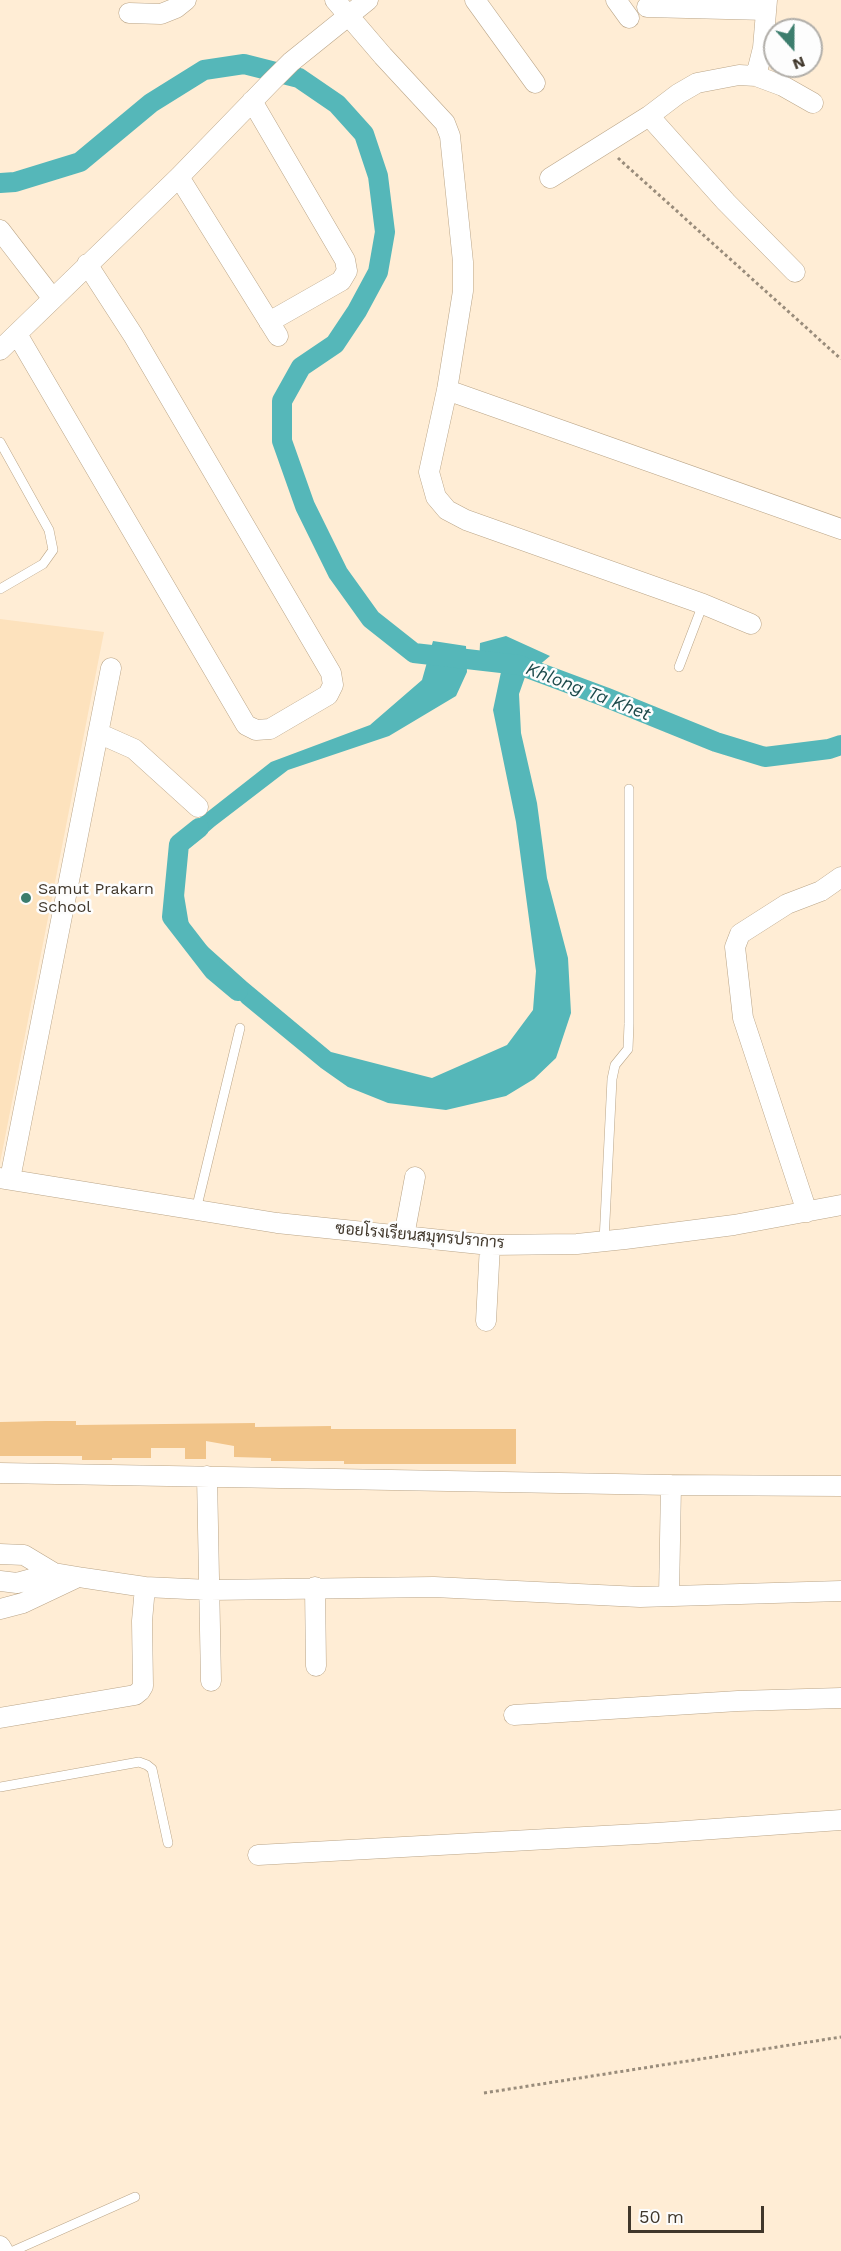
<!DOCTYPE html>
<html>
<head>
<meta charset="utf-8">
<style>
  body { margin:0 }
  #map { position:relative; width:841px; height:2251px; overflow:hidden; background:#ffedd5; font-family:"Work Sans",sans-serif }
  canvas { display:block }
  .north { position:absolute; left:763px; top:18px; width:60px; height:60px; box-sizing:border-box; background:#fdfdfd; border:2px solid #b1aea9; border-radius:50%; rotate:159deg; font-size:16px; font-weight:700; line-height:24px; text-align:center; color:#40372b }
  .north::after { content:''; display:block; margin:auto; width:21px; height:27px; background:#3c7d6d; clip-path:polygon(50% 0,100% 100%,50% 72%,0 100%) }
  .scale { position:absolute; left:628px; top:2206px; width:136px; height:27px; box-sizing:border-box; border:3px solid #40372b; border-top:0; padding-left:8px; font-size:18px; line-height:21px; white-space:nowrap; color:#40372b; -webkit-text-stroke:4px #fdfdfd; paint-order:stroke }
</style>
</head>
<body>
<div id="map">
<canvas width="841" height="2251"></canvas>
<div class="north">N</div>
<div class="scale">50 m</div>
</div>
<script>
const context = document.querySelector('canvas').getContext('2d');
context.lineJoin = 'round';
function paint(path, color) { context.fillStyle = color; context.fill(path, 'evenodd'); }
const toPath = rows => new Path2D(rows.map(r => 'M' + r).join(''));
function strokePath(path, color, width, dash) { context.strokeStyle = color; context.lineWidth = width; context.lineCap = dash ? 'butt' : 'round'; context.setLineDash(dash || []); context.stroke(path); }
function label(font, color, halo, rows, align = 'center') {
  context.font = font + ' "Work Sans",Sarabun,sans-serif'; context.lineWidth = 5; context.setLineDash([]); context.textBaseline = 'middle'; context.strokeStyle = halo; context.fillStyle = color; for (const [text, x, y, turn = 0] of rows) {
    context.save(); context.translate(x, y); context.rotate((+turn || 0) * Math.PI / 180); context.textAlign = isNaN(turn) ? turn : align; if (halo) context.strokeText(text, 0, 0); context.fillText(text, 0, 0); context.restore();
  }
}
paint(toPath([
  [0,619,104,632,0,1163]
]), '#fde2bd');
paint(toPath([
  [506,636,550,656,525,677,519,694,521,733,537,803,547,878,568,958,571,1013,556,1058,534,1079,506,1096,446,1110,388,1103,348,1087,321,1068,242,1003,188,939,172,913,179,844,197,820,271,762,370,725,422,680,433,641,466,646,467,672,456,696,389,736,288,770,215,826,186,851,183,889,190,931,247,982,331,1052,432,1078,507,1045,533,1010,536,971,516,822,493,710,501,672,479,667,480,643]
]), '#55b7b9');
strokePath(toPath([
  [0,183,15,182,80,162,151,103,204,70,244,64,299,78,337,104,364,134,378,176,385,232,378,272,357,311,335,344,301,367,282,401,282,441,305,506,338,573,371,619,414,653,519,665,605,697,716,742,765,757,829,749,841,745],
  [199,828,179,844,172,917,213,970,238,991]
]), '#55b7b9', 20);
paint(toPath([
  [46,1421,76,1421,76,1425,255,1423,255,1427,331,1426,331,1429,516,1429,516,1464,344,1464,344,1461,271,1461,271,1458,234,1457,234,1446,206,1441,206,1459,185,1459,185,1448,151,1448,151,1458,112,1458,112,1460,82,1460,82,1456,0,1456,0,1422]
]), '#f1c489');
const service = toPath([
  [0,442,49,530,53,550,43,564,0,589],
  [679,667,703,604],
  [196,1210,240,1028],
  [604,1241,612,1079,615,1065,628,1049,629,1024,629,789],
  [0,1787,139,1762,147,1765,152,1769,168,1843],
  [13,2251,135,2197]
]);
const minor = toPath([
  [335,0,383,56,445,123,450,136,463,262,463,291,447,390,429,472,436,497,447,510,466,520,703,604,751,624],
  [475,0,535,83],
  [616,0,629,18],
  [647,7,766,10],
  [129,13,161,14,176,8,186,0],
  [756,76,783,86,813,103],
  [252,101,345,260,347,271,341,281,269,322],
  [649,116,726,202,795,272],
  [179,177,278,336],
  [550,178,649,116,678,94,697,83,739,75,756,76,763,48,767,0],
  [0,230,53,299],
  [17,334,246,725,256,730,270,729,328,695,333,685,331,673,133,335,87,264],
  [0,350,179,177,271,82,291,62,368,0],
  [447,390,841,529],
  [98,733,134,749,198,807],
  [0,1178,277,1223,490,1245,577,1244,625,1239,734,1225,841,1205],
  [10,1179,111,668],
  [807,1212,743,1018,735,947,740,934,787,904,821,891,841,877],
  [404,1236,415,1177],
  [486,1321,490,1245],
  [0,1473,671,1485,841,1486],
  [207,1476,211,1681],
  [0,1554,24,1555,54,1573,78,1577,145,1587,210,1590,434,1587,640,1597,841,1591],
  [0,1581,17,1583,54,1573],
  [315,1587,316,1666],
  [669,1596,671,1485],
  [0,1609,23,1603,78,1577],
  [514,1715,738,1701,841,1698],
  [0,1718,135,1695,140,1691,143,1686,142,1621,145,1587],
  [258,1855,657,1833,841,1820],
  [0,2246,3,2251]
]);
strokePath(service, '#baa588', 10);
strokePath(minor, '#baa588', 21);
strokePath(toPath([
  [618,158,841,359],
  [484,2093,841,2037]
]), '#998c7b', 3, [3, 3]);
strokePath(service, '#fff', 9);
strokePath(minor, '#fff', 20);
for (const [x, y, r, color] of [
  [26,898,6,"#3c7d6d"]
]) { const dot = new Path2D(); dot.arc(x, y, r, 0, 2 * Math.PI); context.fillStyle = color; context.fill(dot); strokePath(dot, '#fdfdfd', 2); }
label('16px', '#40372b', '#fdfdfd', [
  ["Samut Prakarn",38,889],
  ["School",38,907]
], 'left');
label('16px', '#40372b', '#fdfdfd', [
  ["ซอยโรงเรียนสมุทรปราการ",420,1236,5]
]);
label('italic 18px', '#1e4b4c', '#fdfdfd', [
  ["Khlong Ta Khet",588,692,21]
]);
</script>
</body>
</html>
